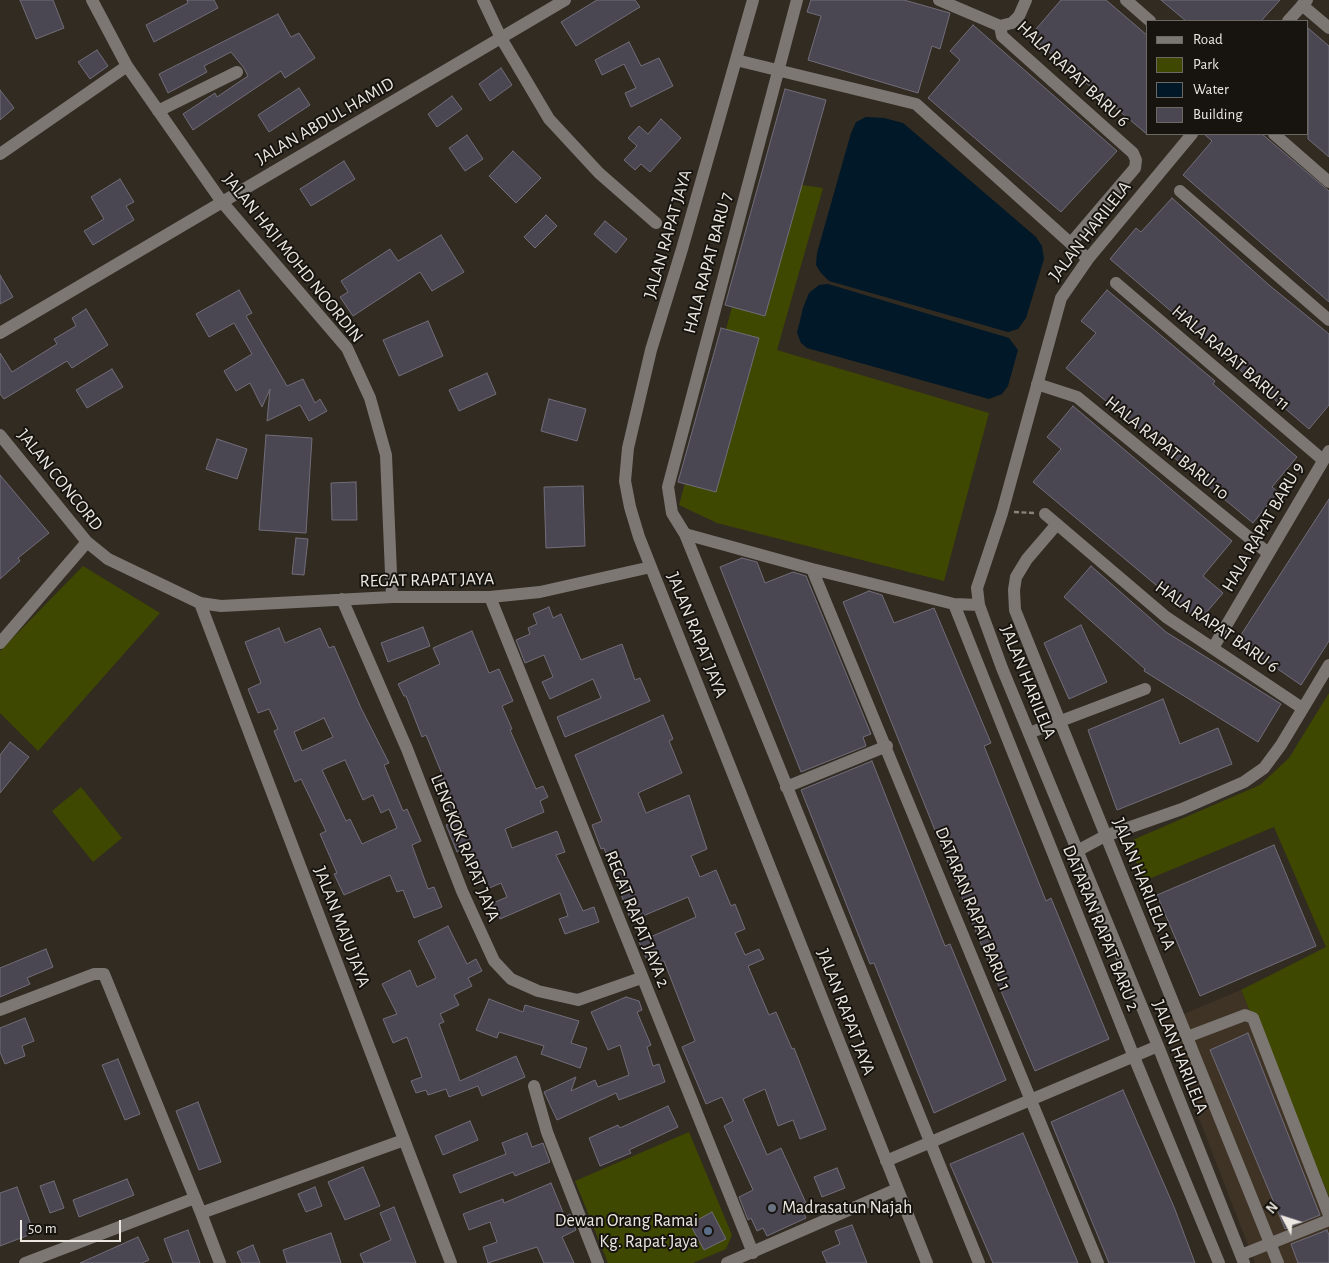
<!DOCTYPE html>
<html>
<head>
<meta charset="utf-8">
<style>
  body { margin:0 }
  #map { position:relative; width:1329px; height:1263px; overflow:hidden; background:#322b22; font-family:"Alegreya Sans",sans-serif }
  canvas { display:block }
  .legend { position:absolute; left:1146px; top:20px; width:162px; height:115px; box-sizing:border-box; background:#171410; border:1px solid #6c6864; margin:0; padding:6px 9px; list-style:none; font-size:15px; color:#ece7e1 }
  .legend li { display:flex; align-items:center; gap:10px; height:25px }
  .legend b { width:25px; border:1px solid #6c6864 }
  .north { position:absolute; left:1259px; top:1193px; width:50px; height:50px; -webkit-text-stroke:4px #171410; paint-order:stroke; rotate:310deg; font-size:14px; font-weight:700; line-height:20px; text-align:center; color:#ece7e1 }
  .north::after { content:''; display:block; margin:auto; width:18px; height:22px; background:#ece7e1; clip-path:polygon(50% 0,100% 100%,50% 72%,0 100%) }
  .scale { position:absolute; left:20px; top:1220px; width:101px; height:22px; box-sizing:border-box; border:2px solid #ece7e1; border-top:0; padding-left:6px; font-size:15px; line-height:18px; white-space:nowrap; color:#ece7e1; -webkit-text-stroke:4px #171410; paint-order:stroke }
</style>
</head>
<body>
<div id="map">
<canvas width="1329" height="1263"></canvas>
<ul class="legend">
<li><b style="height:6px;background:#7d7774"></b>Road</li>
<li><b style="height:14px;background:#3f4800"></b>Park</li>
<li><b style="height:14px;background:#001828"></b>Water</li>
<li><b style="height:14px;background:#4b4752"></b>Building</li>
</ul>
<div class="north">N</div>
<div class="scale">50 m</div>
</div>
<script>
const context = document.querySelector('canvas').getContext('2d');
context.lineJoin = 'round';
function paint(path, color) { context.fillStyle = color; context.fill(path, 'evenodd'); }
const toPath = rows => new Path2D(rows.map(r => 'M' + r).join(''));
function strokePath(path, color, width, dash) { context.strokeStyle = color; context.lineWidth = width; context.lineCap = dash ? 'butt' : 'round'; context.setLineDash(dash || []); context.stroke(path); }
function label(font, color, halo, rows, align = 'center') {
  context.font = font + ' "Alegreya Sans",sans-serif'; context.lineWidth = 4; context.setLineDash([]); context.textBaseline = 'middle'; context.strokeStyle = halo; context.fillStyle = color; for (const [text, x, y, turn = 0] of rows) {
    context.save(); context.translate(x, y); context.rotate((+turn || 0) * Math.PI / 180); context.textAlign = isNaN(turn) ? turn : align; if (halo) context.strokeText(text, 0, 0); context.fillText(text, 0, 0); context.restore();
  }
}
paint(toPath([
  [1241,990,1329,1196,1329,1263,1255,1263,1162,1023]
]), '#3e3324');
paint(toPath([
  [766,180,823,188,777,350,989,413,944,581,717,523,679,505],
  [83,566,160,613,38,751,0,713,0,651],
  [1329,693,1329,1196,1241,990,1326,947,1274,827,1144,881,1128,842,1260,785,1289,758],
  [81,787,122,838,93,862,52,811],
  [689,1132,732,1235,726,1249,693,1263,608,1263,575,1181]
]), '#3f4800');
paint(toPath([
  [866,117,884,118,903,123,909,128,1036,237,1042,246,1044,259,1026,318,1018,329,1008,332,829,281,821,273,816,265,817,253,851,133,856,122],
  [828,284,1009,338,1018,350,1008,386,1002,394,989,399,807,348,801,343,797,333,803,308,809,293,819,285]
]), '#001828');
const building = toPath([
  [20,0,53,0,64,28,36,39,20,0],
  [187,0,214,0,218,8,154,42,146,25,188,3,187,0],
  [597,0,635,0,640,7,576,46,561,22,597,0],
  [811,0,904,0,950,13,940,49,932,46,918,93,808,60,821,16,807,12,811,0],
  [1061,0,1106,0,1148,36,1148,135,1030,36,1061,0],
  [1161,0,1280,0,1261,21,1186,21,1161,0],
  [278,14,291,37,299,33,315,58,285,78,281,71,193,130,183,114,215,93,217,97,248,76,244,68,231,52,204,66,207,72,168,93,159,74,278,14],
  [973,25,1117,151,1061,212,928,98,960,60,950,51,973,25],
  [1308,28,1329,46,1329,157,1308,139,1308,28],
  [629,42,641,66,659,58,673,86,631,107,625,93,636,88,624,64,602,75,595,60,629,42],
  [97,50,108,66,90,79,78,62,97,50],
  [501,68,512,85,490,101,479,84,501,68],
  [299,88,310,105,269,132,258,115,299,88],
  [785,89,826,100,765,316,725,305,785,89],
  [0,90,14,108,0,120,0,90],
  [452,96,462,109,437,127,428,114,452,96],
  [661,119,681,138,650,172,641,164,635,170,624,160,637,146,628,138,639,126,648,134,661,119],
  [1204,134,1262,134,1329,191,1329,302,1183,175,1212,141,1204,134],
  [467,135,483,159,465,171,449,148,467,135],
  [513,151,541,178,516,203,489,176,513,151],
  [344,161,355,179,311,206,300,189,344,161],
  [120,179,134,202,126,206,134,220,93,245,84,231,104,219,91,197,120,179],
  [1172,198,1269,285,1329,334,1329,405,1309,429,1110,259,1136,228,1141,232,1172,198],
  [546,215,557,226,535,248,524,237,546,215],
  [605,221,627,239,616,253,594,234,605,221],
  [441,235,464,272,432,291,420,272,353,316,340,297,348,292,341,281,390,249,398,261,441,235],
  [0,275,13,297,0,304,0,275],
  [239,290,252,313,246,316,287,386,303,379,315,403,320,399,327,411,309,421,300,405,267,421,270,389,262,407,250,383,236,391,224,371,252,354,234,323,209,337,196,314,239,290],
  [1107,290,1215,381,1213,384,1297,457,1272,487,1278,492,1253,523,1066,368,1096,333,1081,321,1107,290],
  [86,309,108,345,72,368,67,361,4,399,0,394,0,353,12,372,57,344,54,339,76,326,72,318,86,309],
  [428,321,443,356,399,376,383,340,428,321],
  [721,328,759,338,716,492,678,482,721,328],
  [112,369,123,387,87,408,76,390,112,369],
  [487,373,496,394,459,411,449,390,487,373],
  [549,399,586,409,577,441,541,431,549,399],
  [1073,406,1232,541,1203,576,1223,593,1199,621,1033,482,1061,449,1047,437,1073,406],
  [266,435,312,438,306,533,259,530,266,435],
  [217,439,247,449,237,479,206,469,217,439],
  [0,475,49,533,18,558,20,561,0,579,0,475],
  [356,482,357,520,332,520,331,483,356,482],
  [583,486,585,546,546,548,544,487,583,486],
  [1329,499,1329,641,1301,685,1237,641,1329,499],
  [296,538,308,539,304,575,292,574,296,538],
  [742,558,757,562,765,583,793,572,806,576,871,734,863,737,866,746,801,772,720,567,742,558],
  [1091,566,1166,632,1281,704,1258,742,1144,671,1145,669,1064,597,1091,566],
  [869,591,882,595,894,623,934,608,991,743,984,746,1046,901,1051,898,1109,1039,1035,1071,976,932,843,602,869,591],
  [549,607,553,618,561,614,581,660,622,644,635,680,640,678,650,701,565,737,557,717,601,698,593,679,550,699,542,682,553,677,544,655,525,663,516,640,530,634,528,628,537,624,533,614,549,607],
  [1081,625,1107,682,1069,699,1044,643,1081,625],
  [423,627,430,646,388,662,381,643,423,627],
  [279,628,285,643,320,628,329,648,334,646,361,708,389,763,384,765,403,811,407,809,421,841,412,845,428,889,434,887,442,907,414,918,403,890,397,892,390,875,344,895,334,874,337,873,320,834,326,831,301,779,295,782,274,731,278,729,269,709,258,713,248,689,261,683,245,642,279,628],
  [324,718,333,737,302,751,294,732,324,718],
  [345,760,363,800,373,795,381,813,389,809,397,828,362,844,350,819,346,821,322,770,345,760],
  [472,631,489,673,499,669,513,701,502,706,512,729,510,730,536,789,543,786,548,797,540,801,544,812,505,829,512,848,557,831,565,852,556,855,583,911,594,907,599,922,565,934,559,919,568,916,560,893,500,919,493,903,507,897,501,883,487,889,485,883,481,884,467,848,457,852,446,825,454,821,438,781,444,779,426,735,422,737,406,696,404,696,398,684,440,664,433,648,472,631],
  [1163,699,1180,744,1218,728,1232,764,1117,810,1088,730,1163,699],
  [663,715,673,739,669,741,682,773,638,793,646,813,689,795,707,849,691,856,700,877,716,870,731,906,735,904,745,929,735,933,745,955,759,949,764,959,748,966,769,1015,776,1012,792,1049,794,1048,826,1129,800,1139,793,1120,778,1126,765,1089,743,1099,767,1155,781,1148,806,1203,800,1205,806,1218,767,1236,763,1228,757,1231,751,1218,748,1220,739,1197,753,1190,724,1126,733,1121,722,1097,706,1104,682,1047,695,1041,664,961,650,967,639,942,696,917,688,897,631,921,604,848,601,849,592,825,602,821,575,755,663,715],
  [10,742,29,757,0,793,0,755,10,742],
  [872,761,945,946,950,944,1006,1080,934,1113,874,963,870,964,801,790,872,761],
  [1274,845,1316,946,1200,996,1157,895,1274,845],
  [448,926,467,964,476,959,482,971,468,978,472,986,454,995,459,1005,440,1014,444,1022,439,1024,460,1081,516,1056,525,1077,482,1096,478,1086,449,1097,446,1089,428,1095,426,1090,416,1093,411,1081,422,1077,407,1037,393,1043,383,1019,397,1014,382,984,410,970,417,987,436,978,418,941,448,926],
  [46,949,53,967,27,978,30,984,0,997,0,968,46,949],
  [626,997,639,1001,642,1010,637,1012,651,1045,647,1047,653,1066,659,1064,665,1082,619,1100,616,1093,557,1120,544,1092,576,1077,571,1091,595,1080,598,1087,629,1075,620,1045,608,1050,591,1012,626,997],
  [489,999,523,1012,525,1005,579,1021,571,1043,587,1048,580,1068,541,1054,544,1046,499,1032,497,1038,476,1030,489,999],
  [25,1018,34,1041,22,1046,25,1056,5,1064,0,1052,0,1028,25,1018],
  [1248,1033,1320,1215,1285,1229,1210,1050,1248,1033],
  [118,1059,140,1114,125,1120,102,1065,118,1059],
  [1123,1090,1174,1207,1195,1263,1109,1263,1051,1122,1123,1090],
  [198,1102,221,1162,199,1170,176,1111,198,1102],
  [668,1106,678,1127,629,1150,631,1153,600,1166,589,1138,618,1125,620,1128,668,1106],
  [470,1121,478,1140,443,1155,435,1136,470,1121],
  [527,1133,532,1147,543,1143,550,1162,515,1176,513,1172,460,1193,453,1175,506,1154,502,1143,527,1133],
  [1023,1133,1078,1263,993,1263,950,1164,1023,1133],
  [363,1167,380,1206,345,1220,328,1182,363,1167],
  [837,1168,845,1188,822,1197,814,1177,837,1168],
  [127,1179,134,1195,79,1217,73,1200,127,1179],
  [54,1181,64,1208,50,1213,40,1186,54,1181],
  [551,1183,565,1217,570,1214,576,1230,562,1237,574,1263,544,1263,537,1247,488,1263,483,1247,497,1242,490,1222,469,1230,463,1214,503,1199,504,1203,551,1183],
  [17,1187,34,1233,0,1246,0,1193,17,1187],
  [315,1187,322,1206,306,1212,298,1194,315,1187],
  [394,1207,416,1263,364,1263,360,1254,391,1240,380,1213,394,1207],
  [712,1212,726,1239,704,1250,690,1224,712,1212],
  [852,1225,867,1263,827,1263,822,1252,840,1244,835,1231,852,1225],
  [188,1230,200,1263,173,1263,164,1239,188,1230],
  [1327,1230,1329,1235,1329,1263,1298,1263,1291,1244,1327,1230],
  [331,1233,341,1263,287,1263,283,1250,331,1233],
  [138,1237,149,1260,142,1263,80,1263,138,1237],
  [253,1245,260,1263,242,1263,237,1252,253,1245]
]);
paint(building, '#4b4752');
strokePath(building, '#716d79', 1);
strokePath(toPath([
  [1014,512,1034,513]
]), '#89837b', 2.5, [5, 2.5]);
strokePath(toPath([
  [92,0,127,66,222,202,347,348,370,398,386,455,392,597],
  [483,0,501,38,549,119,599,173,656,223],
  [753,0,682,249,651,350,628,448,625,481,630,507,639,537,927,1263],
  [797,0,668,487,672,513,685,534,979,1263],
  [939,0,1000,26,1002,36,1133,153,1136,160,1135,168,1071,243],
  [1126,0,1150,21],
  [1302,5,1329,28],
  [1288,21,1307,0],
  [1000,26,1012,23,1019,16,1026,0],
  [736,60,916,104,1088,259],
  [158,111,237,72],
  [1192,134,1088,259,1061,298,1002,513,977,588,979,605,1002,668,1158,1046,1244,1263],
  [1274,134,1329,182],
  [0,154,127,66],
  [1180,191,1329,320],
  [1116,283,1323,460],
  [0,333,565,0],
  [1037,384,1077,397,1268,553],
  [0,435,87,542,108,559,200,603,221,606,392,597,490,597,540,592,651,567],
  [1045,514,1166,617,1302,708],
  [1057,524,1027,559,1016,577,1014,590,1015,610,1278,1263],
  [685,534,812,569,954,604,979,605],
  [812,569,1098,1263],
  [490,597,753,1253],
  [342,599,407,749,462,891,494,961,511,979,538,991,578,1000,641,978],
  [200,603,451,1263],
  [954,604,1134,1057,1219,1263],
  [0,643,87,542],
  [1213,648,1329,451],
  [1029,733,1145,689],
  [786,787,887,746],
  [1077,851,1105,836,1182,809,1244,782,1264,768,1281,745,1329,665],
  [0,1010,94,974,104,974,201,1213],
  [1187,1037,1245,1015,1253,1018,1329,1215],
  [534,1086,547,1132,598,1263],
  [886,1161,1158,1046],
  [1241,1255,1329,1220],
  [25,1263,195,1198],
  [220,1263,201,1213,404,1140],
  [727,1263,897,1189]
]), '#7d7774', 12);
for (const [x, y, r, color] of [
  [772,1208,5,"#6b7280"],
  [708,1231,5,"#5c6f8a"]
]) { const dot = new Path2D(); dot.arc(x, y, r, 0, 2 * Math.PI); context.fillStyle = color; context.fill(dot); strokePath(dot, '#171410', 2); }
label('18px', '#ece7e1', '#171410', [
  ["HALA RAPAT BARU 6",1073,74,43],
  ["JALAN ABDUL HAMID",325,121,-30],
  ["JALAN HARILELA",1090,231,-52],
  ["JALAN RAPAT JAYA",668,234,-74],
  ["JALAN HAJI MOHD NOORDIN",293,258,51],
  ["HALA RAPAT BARU 7",708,263,-75],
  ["HALA RAPAT BARU 11",1231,358,41],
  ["HALA RAPAT BARU 10",1167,448,39],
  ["JALAN CONCORD",60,480,51],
  ["HALA RAPAT BARU 9",1263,527,-60],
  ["REGAT RAPAT JAYA",427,580,-1],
  ["HALA RAPAT BARU 6",1217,627,35],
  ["JALAN RAPAT JAYA",697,635,68],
  ["JALAN HARILELA",1028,682,68],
  ["LENGKOK RAPAT JAYA",465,848,68],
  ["JALAN HARILELA 1A",1144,884,68],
  ["DATARAN RAPAT BARU 1",973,909,68],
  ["REGAT RAPAT JAYA 2",637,919,68],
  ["JALAN MAJU JAYA",342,927,69],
  ["DATARAN RAPAT BARU 2",1101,928,68],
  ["JALAN RAPAT JAYA",846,1012,69],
  ["JALAN HARILELA",1180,1057,68]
]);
label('18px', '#ece7e1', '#171410', [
  ["Madrasatun Najah",782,1208],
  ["Dewan Orang Ramai",698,1221,"right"],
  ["Kg. Rapat Jaya",698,1242,"right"]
], 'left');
</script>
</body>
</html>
